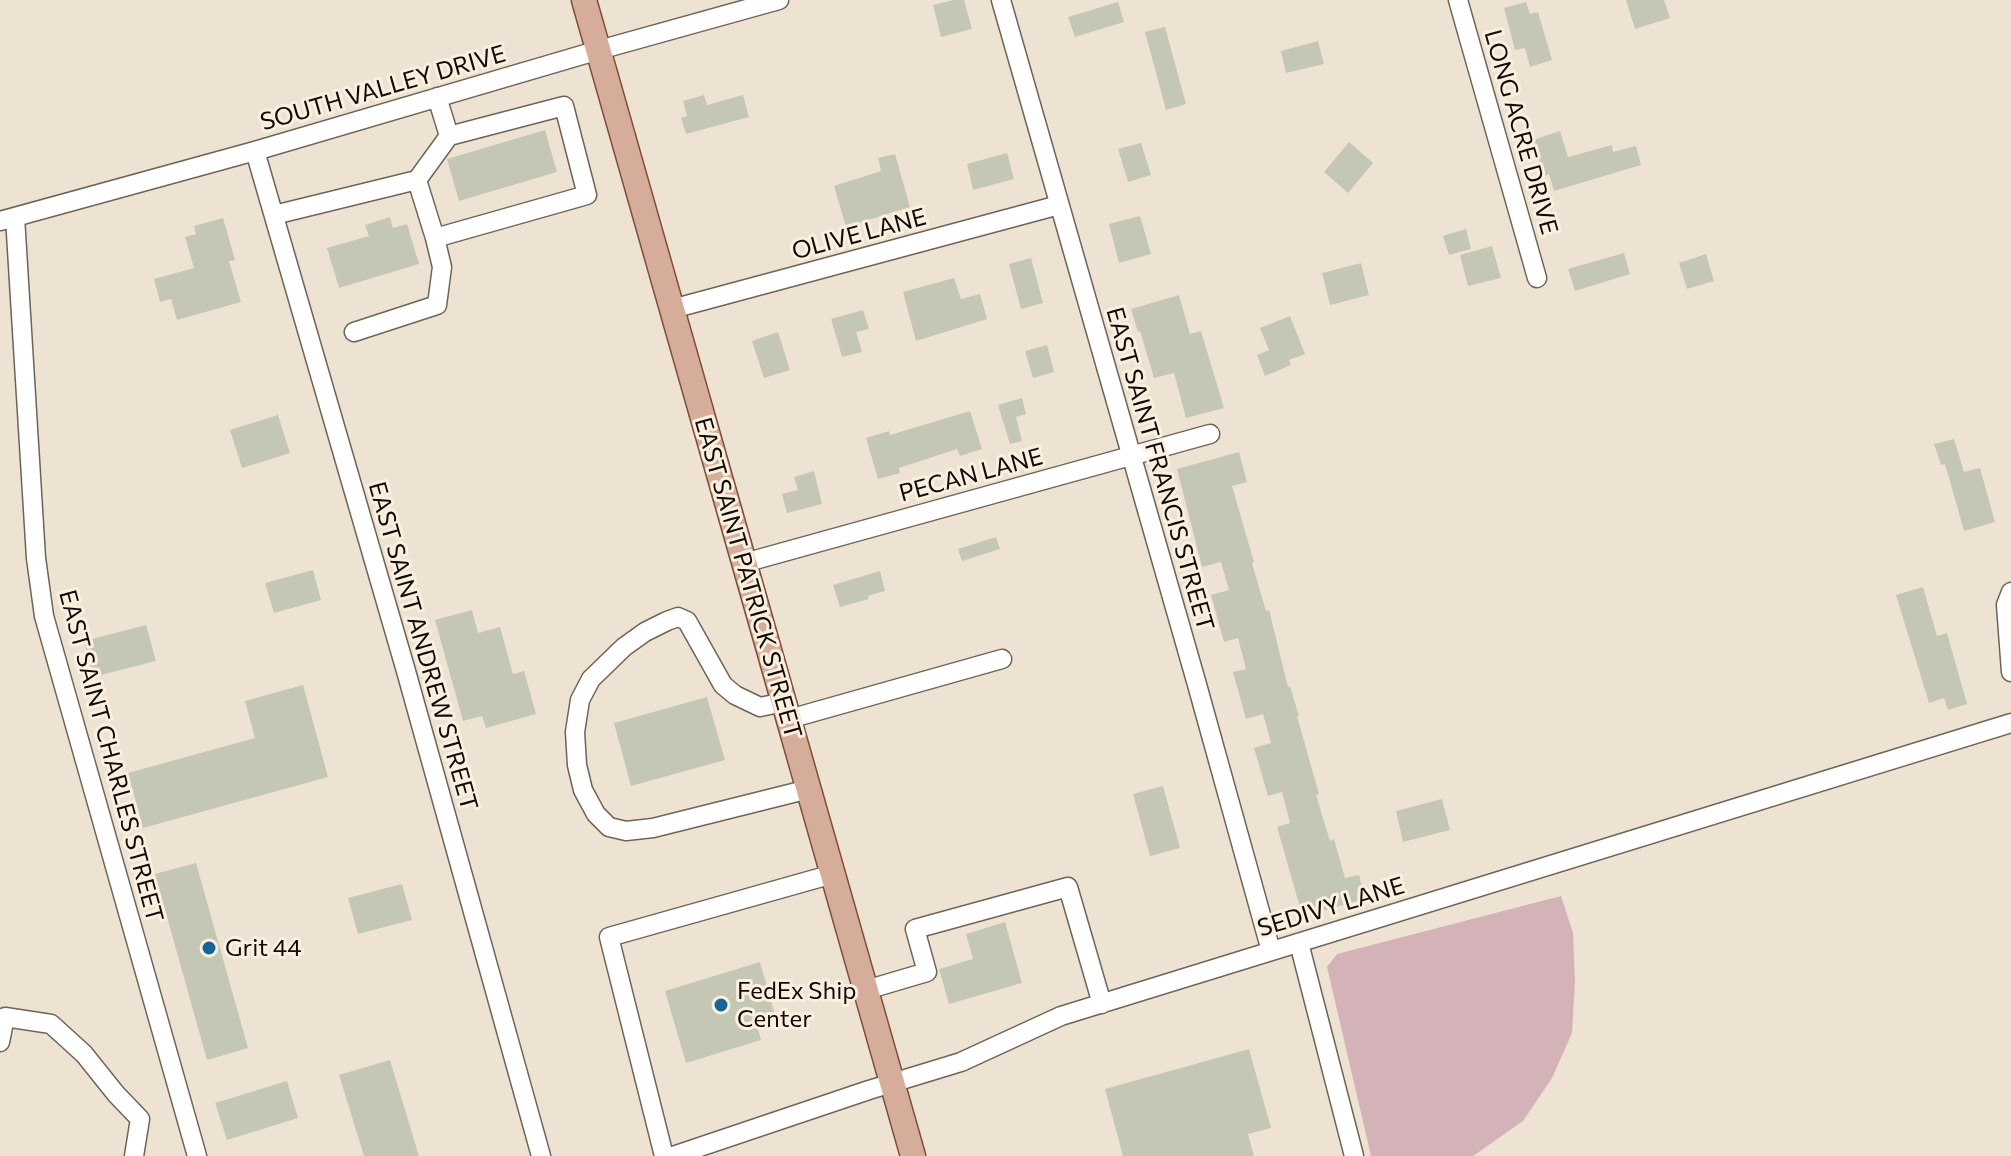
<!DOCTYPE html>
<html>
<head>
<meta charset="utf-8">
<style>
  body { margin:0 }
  canvas { display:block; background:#eee3d3 }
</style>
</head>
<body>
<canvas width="2011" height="1156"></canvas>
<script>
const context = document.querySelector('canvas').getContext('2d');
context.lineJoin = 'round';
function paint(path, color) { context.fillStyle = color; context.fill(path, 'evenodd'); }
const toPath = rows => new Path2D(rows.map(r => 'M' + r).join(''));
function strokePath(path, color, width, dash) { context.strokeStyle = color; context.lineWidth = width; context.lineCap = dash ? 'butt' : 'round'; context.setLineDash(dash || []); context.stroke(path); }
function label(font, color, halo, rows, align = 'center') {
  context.font = font + ' Commissioner,sans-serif'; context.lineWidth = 6; context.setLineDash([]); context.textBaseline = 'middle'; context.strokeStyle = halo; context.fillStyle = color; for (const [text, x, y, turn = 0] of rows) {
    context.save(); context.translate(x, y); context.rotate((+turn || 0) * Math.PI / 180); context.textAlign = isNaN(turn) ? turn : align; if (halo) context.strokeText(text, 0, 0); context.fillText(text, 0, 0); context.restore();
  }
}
paint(toPath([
  [1561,896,1573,933,1575,981,1572,1033,1552,1078,1523,1121,1473,1156,1371,1156,1327,967,1337,954]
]), '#d3b3b7');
paint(toPath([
  [954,0,964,0,972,29,941,37,933,5],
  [1626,0,1664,0,1670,18,1635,29],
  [1118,2,1124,22,1075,37,1068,17],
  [1526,2,1530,14,1538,12,1552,60,1530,67,1525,48,1515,50,1504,8],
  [1165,27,1186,104,1166,110,1145,32],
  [1318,41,1324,64,1286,73,1281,51],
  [704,95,707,105,743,95,749,117,686,134,681,118,687,116,683,101],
  [545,130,557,172,459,201,447,159],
  [1560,131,1568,157,1612,145,1613,152,1636,146,1641,165,1554,191,1549,174,1544,176,1533,140],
  [1349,142,1373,163,1348,193,1324,172],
  [1141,143,1151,175,1128,182,1118,149],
  [1007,153,1014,179,973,190,967,164],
  [895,154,910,207,846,227,834,186,881,171,878,158],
  [1140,216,1151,254,1119,263,1109,224],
  [390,217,393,228,407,224,419,264,339,288,327,248,369,236,365,225],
  [223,218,235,260,229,261,241,302,177,320,171,299,160,302,154,279,194,268,185,237,196,234,194,226],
  [1466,229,1471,249,1449,255,1443,236],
  [1492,246,1501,278,1468,286,1460,255],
  [1624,253,1630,274,1575,291,1568,269],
  [1706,254,1714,281,1687,289,1679,263],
  [1031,258,1043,303,1021,309,1009,264],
  [1361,263,1369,295,1330,305,1322,273],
  [954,278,961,299,980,294,987,319,916,341,903,292],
  [1179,295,1190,334,1201,331,1224,408,1186,418,1174,373,1154,378,1140,331,1138,332,1131,309],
  [863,310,869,329,856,332,862,352,842,357,831,319],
  [1290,316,1305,354,1289,360,1291,365,1265,376,1257,355,1269,350,1260,328],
  [778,332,790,370,764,378,752,341],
  [1047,345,1054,372,1033,378,1025,351],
  [1022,398,1026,414,1016,417,1022,441,1010,444,998,405],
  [970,411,982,449,960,456,957,449,899,468,900,473,878,479,866,438,889,431,890,435],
  [278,415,290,453,242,468,230,430],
  [1954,439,1964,472,1980,468,1995,522,1964,531,1945,464,1941,465,1934,444],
  [1239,452,1247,482,1232,486,1254,562,1252,563,1266,611,1269,610,1288,687,1290,686,1299,716,1297,716,1319,794,1316,795,1330,841,1334,839,1345,878,1359,875,1365,899,1321,911,1319,906,1301,911,1277,827,1290,823,1282,792,1268,796,1254,748,1271,743,1263,714,1246,719,1233,672,1246,669,1238,638,1224,642,1211,595,1229,590,1221,562,1202,567,1177,469],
  [814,471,822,504,787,513,782,494,798,490,794,477],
  [996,537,1000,549,962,561,958,549],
  [313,570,321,600,274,613,265,583],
  [880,571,885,591,868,596,869,599,840,607,833,585],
  [1923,587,1937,636,1947,633,1967,704,1948,710,1944,698,1929,703,1896,595],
  [472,610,478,633,500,627,513,674,524,671,536,714,486,728,482,716,463,721,435,620],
  [146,625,156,661,93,677,84,641],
  [303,685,328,777,143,828,128,773,255,738,245,701],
  [707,697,725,760,631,786,614,723],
  [1163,786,1180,848,1150,856,1133,794],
  [1442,799,1450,830,1403,842,1396,811],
  [196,863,248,1048,207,1060,155,874],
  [402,884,412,920,358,934,348,898],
  [1005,922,1022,983,949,1004,939,969,973,959,966,934],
  [760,962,776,1019,757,1025,761,1040,686,1063,665,991],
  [1249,1049,1271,1128,1248,1134,1254,1156,1123,1156,1105,1089],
  [390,1060,419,1156,364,1156,339,1075],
  [287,1081,298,1118,227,1140,215,1103]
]), '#c5c7b5');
const minor = toPath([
  [1001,0,1196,681,1271,951],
  [1458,0,1537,278],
  [255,151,406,671,541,1156],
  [417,180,435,238,587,195,564,106,449,136],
  [274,215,417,180,449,136,437,97],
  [15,217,36,558,44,616,197,1156],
  [0,221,255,151,599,50,779,0],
  [672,309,1059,205],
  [354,332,437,305,442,267,435,238],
  [744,563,1210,434],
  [2011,592,2006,605,2011,672],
  [784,702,760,707,735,695,723,685,687,621,678,617,667,621,645,632,624,647,591,679,580,700,575,732,577,765,583,790,596,814,609,827,626,831,653,828,809,789],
  [789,719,1002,659],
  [1299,943,1354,1156],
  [866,990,927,972,915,929,1068,887,1102,1004],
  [0,1042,5,1017,51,1024,84,1054,116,1094,140,1119,134,1156],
  [664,1156,609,937,833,874],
  [673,1156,869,1090,961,1062,1061,1016,2011,723]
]);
const major = toPath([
  [584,0,913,1156]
]);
strokePath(minor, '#6e6457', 21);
strokePath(major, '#7e4f3a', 27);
strokePath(minor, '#fff', 18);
strokePath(major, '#d6ac9a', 24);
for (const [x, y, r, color] of [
  [209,948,8,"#176497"],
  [721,1005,8,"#176497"]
]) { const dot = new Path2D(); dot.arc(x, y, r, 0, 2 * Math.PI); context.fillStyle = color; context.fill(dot); strokePath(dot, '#fbf0e0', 3); }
label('24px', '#0f0b07', '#fbf0e0', [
  ["SOUTH VALLEY DRIVE",383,88,-16],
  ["LONG ACRE DRIVE",1521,132,74],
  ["OLIVE LANE",859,234,-15],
  ["EAST SAINT FRANCIS STREET",1160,469,74],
  ["PECAN LANE",971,475,-15],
  ["EAST SAINT PATRICK STREET",748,578,74],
  ["EAST SAINT ANDREW STREET",423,646,74],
  ["EAST SAINT CHARLES STREET",111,756,75],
  ["SEDIVY LANE",1331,907,-17]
]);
label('24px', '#0f0b07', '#fbf0e0', [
  ["Grit 44",225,948],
  ["FedEx Ship",737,991],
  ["Center",737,1019]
], 'left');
</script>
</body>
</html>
